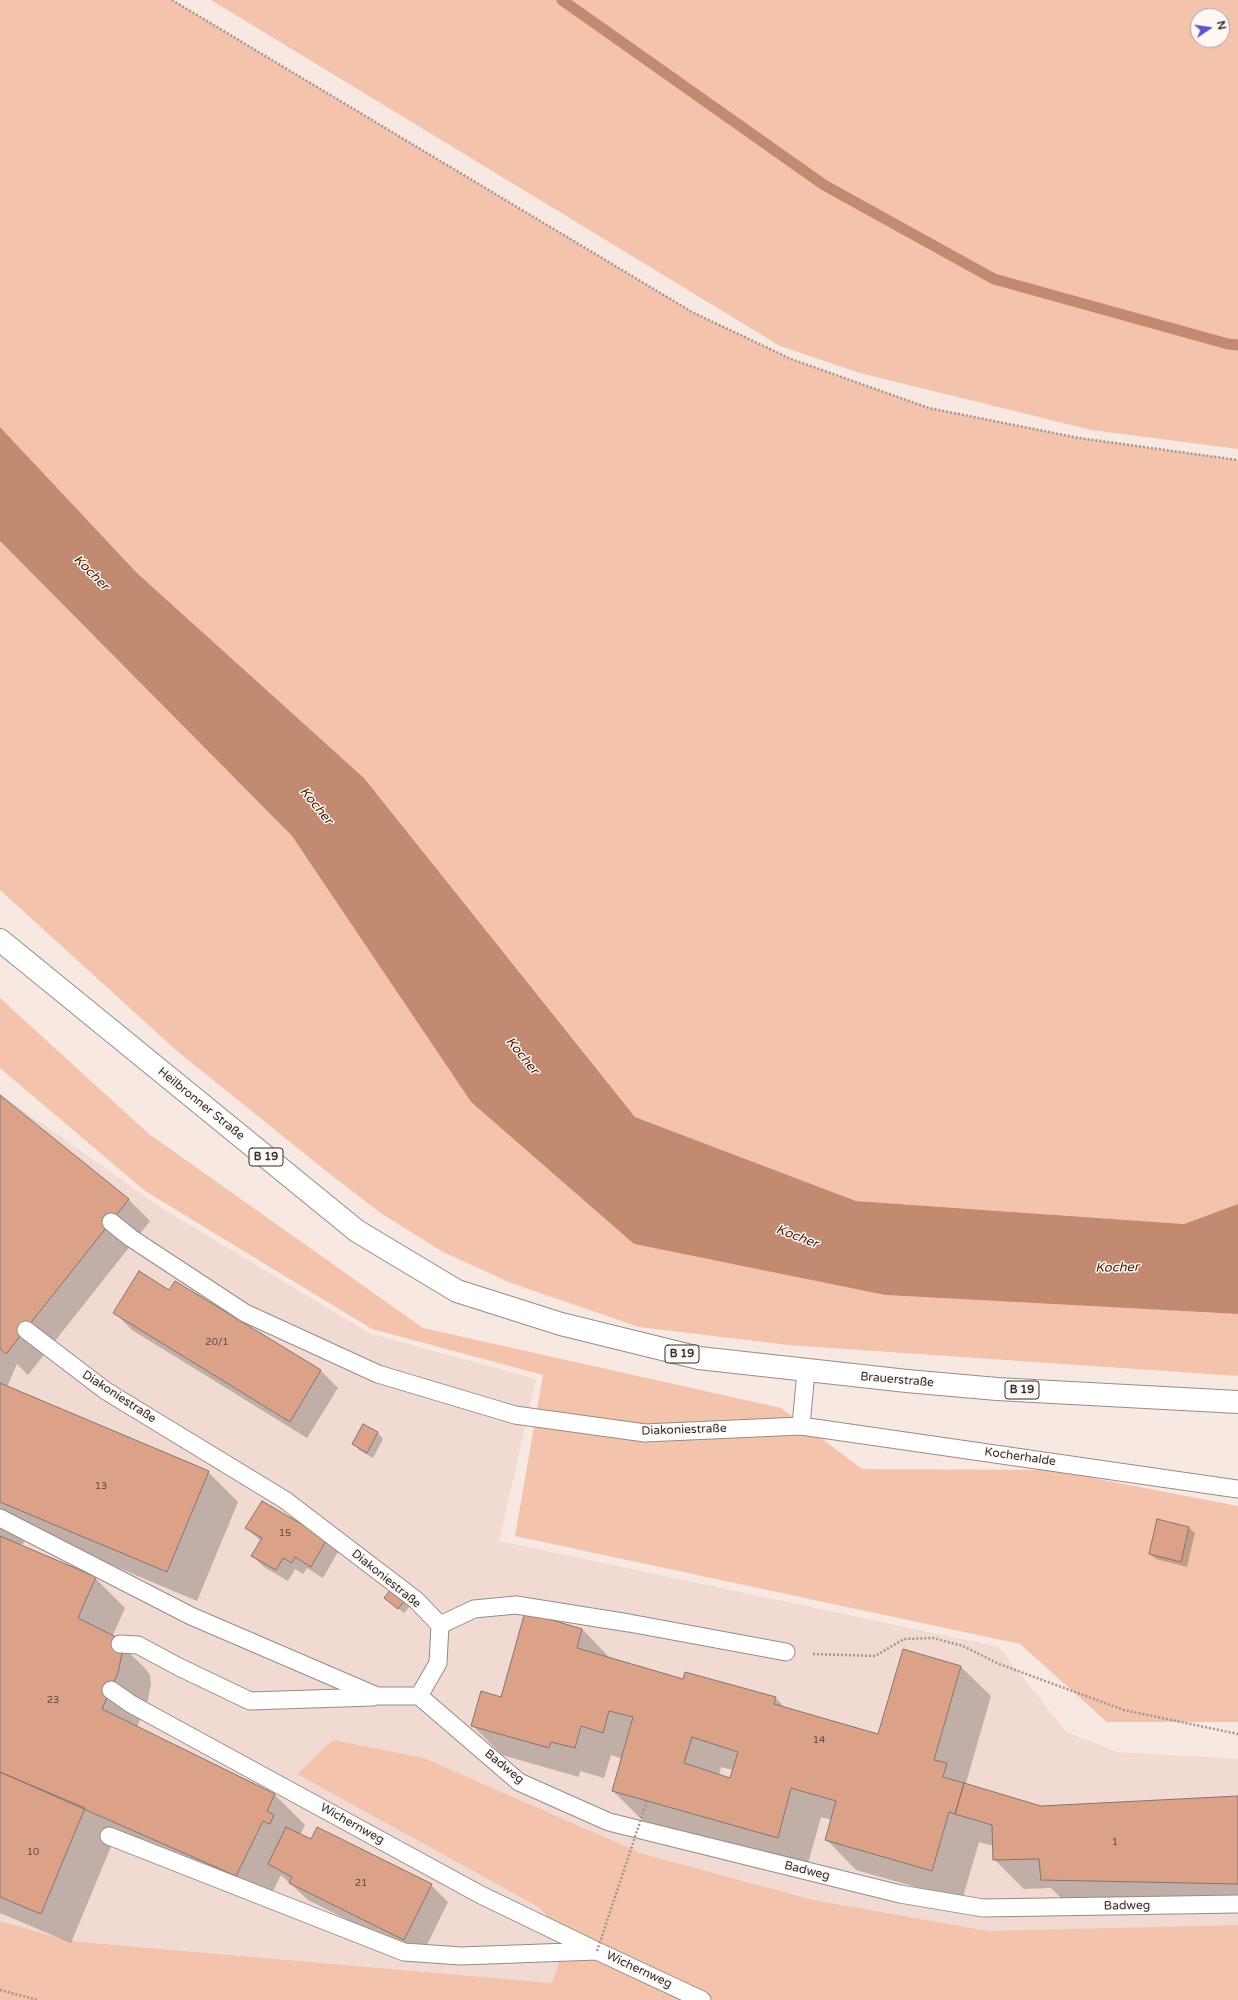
<!DOCTYPE html>
<html>
<head>
<meta charset="utf-8">
<style>
  body { margin:0 }
  #map { position:relative; width:1238px; height:2000px; overflow:hidden; background:#f7e8e2; font-family:"Varela Round",sans-serif }
  canvas { display:block }
  .north { position:absolute; left:1190px; top:8px; width:40px; height:40px; box-sizing:border-box; background:#fef8f5; border:1px solid #ada7a4; border-radius:50%; rotate:77deg; font-size:11px; font-weight:700; line-height:16px; text-align:center; color:#332d2b }
  .north::after { content:''; display:block; margin:auto; width:14px; height:18px; background:#5b55cd; clip-path:polygon(50% 0,100% 100%,50% 72%,0 100%) }
</style>
</head>
<body>
<div id="map">
<canvas width="1238" height="2000"></canvas>
<div class="north">N</div>
</div>
<script>
const context = document.querySelector('canvas').getContext('2d');
context.lineJoin = 'round';
function paint(path, color) { context.fillStyle = color; context.fill(path, 'evenodd'); }
const toPath = rows => new Path2D(rows.map(r => 'M' + r).join(''));
function strokePath(path, color, width, dash) { context.strokeStyle = color; context.lineWidth = width; context.lineCap = dash ? 'butt' : 'round'; context.setLineDash(dash || []); context.stroke(path); }
function label(font, color, halo, rows, align = 'center') {
  context.font = font + ' "Varela Round",sans-serif'; context.lineWidth = 3; context.setLineDash([]); context.textBaseline = 'middle'; context.strokeStyle = halo; context.fillStyle = color; for (const [text, x, y, turn = 0] of rows) {
    context.save(); context.translate(x, y); context.rotate((+turn || 0) * Math.PI / 180); context.textAlign = isNaN(turn) ? turn : align; if (halo) context.strokeText(text, 0, 0); context.fillText(text, 0, 0); context.restore();
  }
}
paint(toPath([
  [0,1094,163,1209,371,1334,536,1379,499,1541,999,1647,1066,1732,1117,1752,1238,1759,1238,2000,552,1983,70,1941,0,1921]
]), '#f0dad1');
paint(toPath([
  [0,0,172,0,692,312,791,359,929,408,1079,438,1238,460,1238,1204,1184,1224,856,1201,635,1117,364,778,137,573,0,427],
  [211,0,1238,0,1238,449,1091,430,860,373,780,346],
  [1198,16,1222,16,1222,40,1198,40],
  [0,541,292,836,471,1102,634,1244,885,1295,1238,1314,1238,1376,788,1345,639,1327,511,1283,443,1252,382,1214,326,1171,177,1051,0,890],
  [0,998,149,1134,423,1328,781,1408,862,1469,1051,1470,1238,1506,1238,1722,1107,1722,1020,1644,515,1536,543,1375,372,1329,145,1191,0,1068],
  [333,1740,424,1758,643,1854,813,1900,988,1931,1238,1925,1238,2000,0,2000,0,1921,70,1941,552,1983,568,1936,537,1906,297,1774]
]), '#f4c3ac');
paint(toPath([
  [0,427,137,573,364,778,635,1117,856,1201,1184,1224,1238,1204,1238,1314,885,1295,634,1244,471,1102,292,836,0,541]
]), '#c28a70');
paint(toPath([
  [0,1096,128,1199,150,1221,28,1375,17,1364,7,1387,208,1472,238,1502,197,1601,29,1530,23,1544,18,1545,95,1578,125,1608,112,1637,145,1668,150,1675,151,1684,147,1704,137,1727,275,1795,305,1825,300,1835,431,1885,448,1902,421,1957,308,1900,281,1875,266,1905,115,1837,71,1943,0,1913],
  [170,1291,321,1371,338,1388,307,1438,132,1330,115,1313],
  [363,1426,378,1433,383,1439,373,1458,359,1450,354,1444],
  [1158,1520,1189,1528,1195,1533,1187,1567,1156,1559,1150,1554],
  [246,1528,326,1540,338,1552,323,1578,307,1568,303,1574,295,1569,288,1581,264,1567,252,1555,261,1541],
  [391,1590,410,1606,404,1613,391,1603],
  [582,1629,611,1659,684,1680,776,1698,786,1709,879,1735,961,1667,991,1696,966,1783,968,1786,1041,1807,1238,1797,1238,1913,1072,1909,1051,1888,1024,1889,994,1859,994,1846,979,1842,962,1900,856,1870,827,1840,832,1820,821,1817,807,1867,643,1821,613,1791,622,1759,611,1755,604,1778,580,1771,579,1777,502,1755,473,1726],
  [721,1767,733,1770,730,1779,719,1775]
]), '#0003');
strokePath(toPath([
  [562,0,824,185,994,279,1228,344,1238,345]
]), '#c28a70', 11);
const building = toPath([
  [0,1095,129,1199,6,1354,0,1349,0,1095],
  [139,1271,169,1290,175,1281,321,1370,290,1422,113,1313,139,1271],
  [0,1383,209,1471,167,1572,0,1502,0,1383],
  [363,1424,378,1432,367,1453,352,1444,363,1424],
  [262,1501,327,1539,311,1567,295,1557,292,1563,283,1558,276,1570,251,1556,262,1538,245,1528,262,1501],
  [1157,1519,1189,1527,1181,1562,1149,1554,1157,1519],
  [0,1536,96,1577,78,1618,116,1637,120,1644,122,1653,118,1673,102,1709,275,1794,267,1811,274,1815,270,1824,263,1821,236,1876,0,1772,0,1536],
  [391,1589,405,1600,398,1609,384,1598,391,1589],
  [525,1612,582,1629,577,1648,683,1679,685,1672,776,1697,774,1704,878,1734,903,1649,961,1666,934,1760,947,1763,943,1777,964,1783,955,1814,949,1812,932,1871,825,1840,836,1801,791,1788,778,1838,612,1791,633,1717,609,1711,603,1733,581,1726,575,1748,551,1742,549,1748,471,1726,481,1691,501,1697,525,1612],
  [692,1737,738,1752,730,1778,684,1763,692,1737],
  [0,1772,85,1808,41,1914,0,1897,0,1772],
  [964,1783,1041,1806,1238,1796,1238,1884,1041,1880,1039,1859,993,1860,992,1825,955,1814,964,1783],
  [286,1827,311,1839,317,1827,432,1884,404,1940,289,1883,292,1877,268,1864,286,1827]
]);
paint(building, '#dba288');
strokePath(building, '#837671', 1);
const service = toPath([
  [111,1222,131,1238,245,1313,378,1374,515,1415,645,1433,801,1426,1238,1489],
  [801,1426,806,1371],
  [0,1518,191,1616,377,1696,419,1696,438,1663,440,1625,416,1600,285,1500,106,1391,26,1330],
  [440,1625,474,1609,516,1605,629,1623,786,1652],
  [120,1644,138,1645,179,1667,250,1701,373,1697],
  [419,1696,519,1782,609,1822,900,1894,983,1908,1238,1904],
  [109,1836,404,1952,461,1956,597,1951,481,1895,131,1704,111,1690],
  [597,1951,702,2000]
]);
const primary = toPath([
  [0,940,357,1231,457,1291,561,1324,699,1358,907,1381,997,1389,1238,1402]
]);
strokePath(service, '#988b85', 19);
strokePath(primary, '#988b85', 24);
strokePath(toPath([
  [172,0,692,312,791,359,929,408,1079,438,1238,460],
  [813,1654,875,1656,904,1639,933,1638,963,1646,999,1664,1124,1710,1238,1734],
  [0,1990,38,2000]
]), '#a19691', 2.5, [2, 2]);
strokePath(service, '#fff', 17);
strokePath(primary, '#fff', 22);
strokePath(toPath([
  [597,1951,647,1801]
]), '#a19691', 2.5, [2, 2]);
label('10px', '#5d4a42', null, [
  ["20/1",217,1342],
  ["13",101,1486],
  ["15",285,1533],
  ["23",53,1700],
  ["14",819,1740],
  ["1",1115,1842],
  ["10",33,1852],
  ["21",361,1883]
]);
for (const [x, y, w] of [
  [266,1157,34],
  [682,1354,34],
  [1022,1390,34]
]) { const box = new Path2D(); box.roundRect(x - w / 2, y - 9, w, 18, 3); context.fillStyle = '#fef8f5'; context.fill(box); strokePath(box, '#332d2b', 1); }
label('bold 11px', '#332d2b', null, [
  ["B 19",266,1157],
  ["B 19",682,1354],
  ["B 19",1022,1390]
]);
label('12px', '#332d2b', '#fef8f5', [
  ["Heilbronner Straße",201,1104,39],
  ["Brauerstraße",897,1380,5],
  ["Diakoniestraße",119,1397,33],
  ["Diakoniestraße",684,1430,-2],
  ["Kocherhalde",1020,1457,8],
  ["Diakoniestraße",386,1579,39],
  ["Badweg",504,1767,39],
  ["Wichernweg",352,1824,29],
  ["Badweg",807,1871,14],
  ["Badweg",1127,1906,-1],
  ["Wichernweg",639,1970,25]
]);
label('italic 13px', '#4c1900', '#fef8f5', [
  ["Kocher",91,573,45],
  ["Kocher",316,806,51],
  ["Kocher",522,1056,51],
  ["Kocher",797,1237,21],
  ["Kocher",1117,1268,-1]
]);
</script>
</body>
</html>
